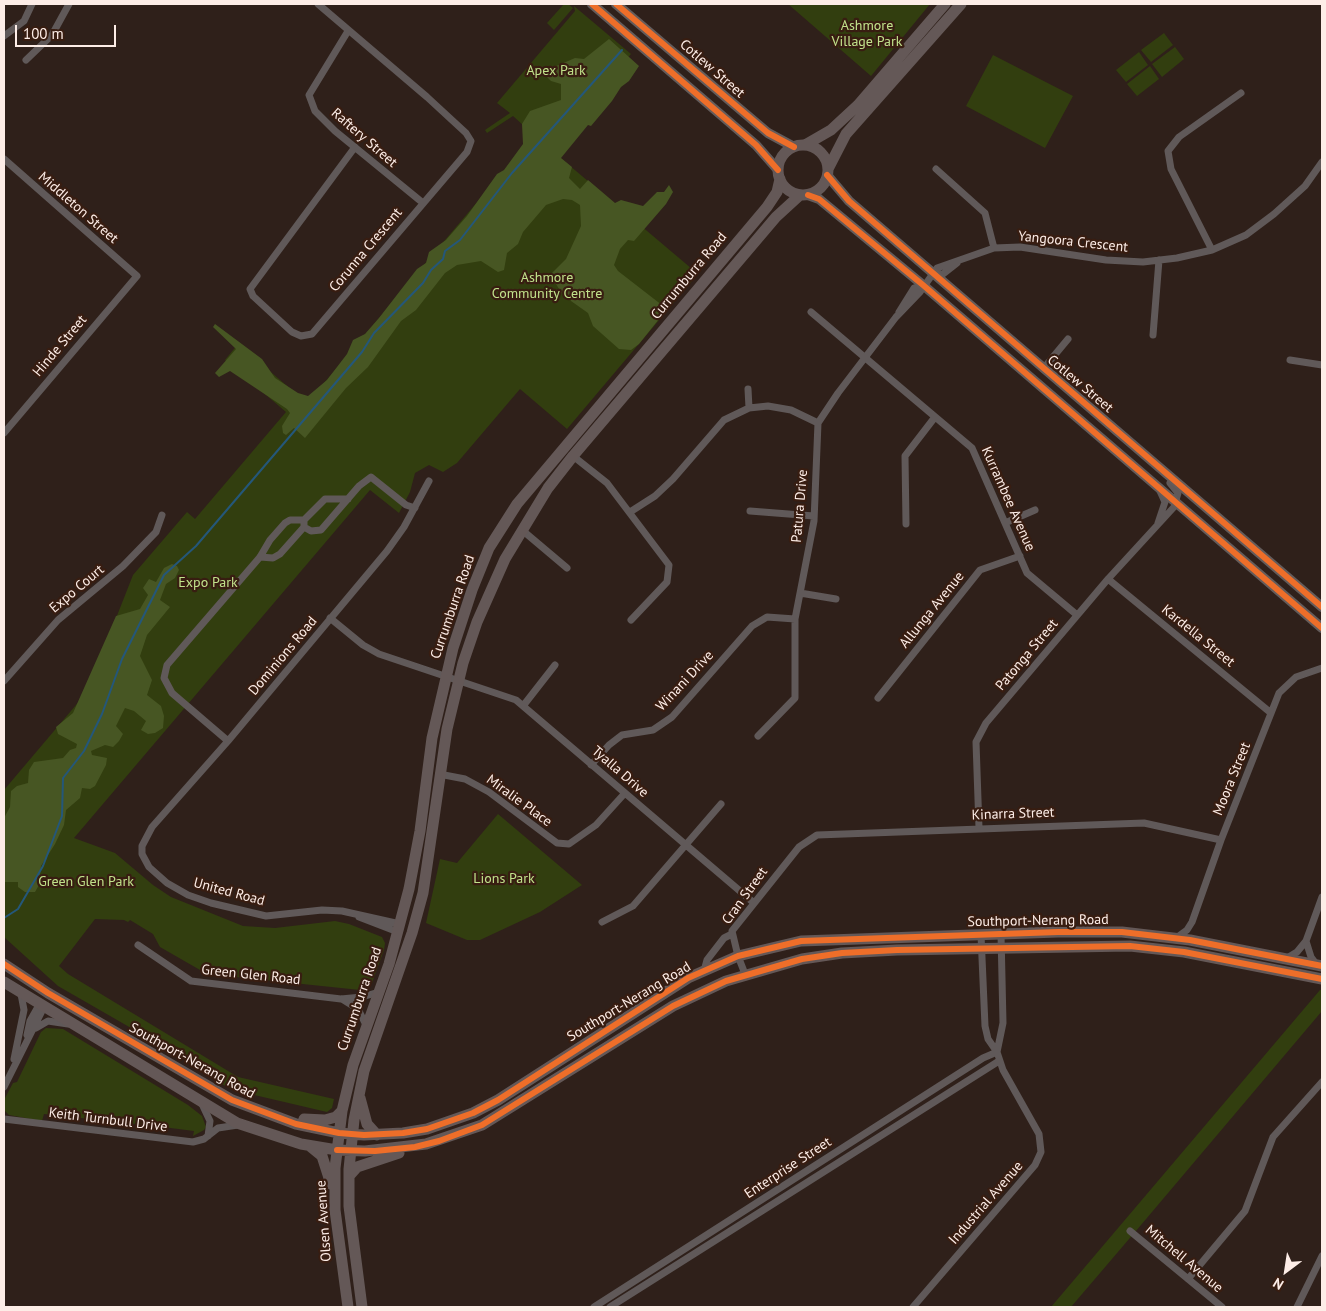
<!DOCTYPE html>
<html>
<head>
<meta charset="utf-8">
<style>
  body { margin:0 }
  #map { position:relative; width:1326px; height:1311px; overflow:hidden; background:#2f201a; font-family:"PT Sans",sans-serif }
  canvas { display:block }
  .frame { position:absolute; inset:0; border:5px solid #fdede7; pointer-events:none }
  .north { position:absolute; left:1261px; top:1246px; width:50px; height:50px; -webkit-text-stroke:4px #381d11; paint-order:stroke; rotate:211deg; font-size:14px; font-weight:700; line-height:20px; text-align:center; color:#fdede7 }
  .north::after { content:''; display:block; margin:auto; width:18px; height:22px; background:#fdede7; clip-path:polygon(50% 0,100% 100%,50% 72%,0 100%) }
  .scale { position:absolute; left:15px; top:25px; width:101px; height:22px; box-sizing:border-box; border:2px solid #fdede7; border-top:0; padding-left:6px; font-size:15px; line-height:18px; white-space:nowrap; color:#fdede7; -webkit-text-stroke:4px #381d11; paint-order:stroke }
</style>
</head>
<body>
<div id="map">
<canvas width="1326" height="1311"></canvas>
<div class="frame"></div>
<div class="north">N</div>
<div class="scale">100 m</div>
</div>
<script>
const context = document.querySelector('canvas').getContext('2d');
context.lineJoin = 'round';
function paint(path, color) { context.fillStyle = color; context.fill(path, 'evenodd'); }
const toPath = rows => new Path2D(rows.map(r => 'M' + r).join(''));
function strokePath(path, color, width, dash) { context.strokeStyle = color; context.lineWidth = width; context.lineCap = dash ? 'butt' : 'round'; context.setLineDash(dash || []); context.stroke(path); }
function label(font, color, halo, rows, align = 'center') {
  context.font = font + ' "PT Sans",sans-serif'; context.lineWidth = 4.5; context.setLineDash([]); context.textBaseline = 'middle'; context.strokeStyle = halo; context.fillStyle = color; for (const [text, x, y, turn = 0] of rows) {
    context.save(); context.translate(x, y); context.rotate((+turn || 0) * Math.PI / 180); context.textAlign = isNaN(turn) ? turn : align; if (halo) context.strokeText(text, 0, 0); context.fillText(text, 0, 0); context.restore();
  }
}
paint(toPath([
  [564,4,568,4,573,8,554,30,547,23],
  [788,4,930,4,871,76],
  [574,6,631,54,550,149,698,274,567,429,520,389,457,463,443,472,429,465,415,473,410,492,399,513,370,490,74,838,115,853,153,885,171,897,243,926,275,928,335,921,349,924,382,937,385,943,384,950,372,983,366,982,364,989,360,990,207,974,160,947,153,934,130,920,128,922,124,920,95,919,59,966,68,974,238,1077,334,1099,332,1108,327,1112,233,1090,216,1081,204,1070,58,986,4,937,4,790,87,692,133,575,187,512,195,519,286,412,225,360,238,344,307,403,534,135,513,116,487,133,485,130,510,113,497,103,575,11],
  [1164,33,1173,45,1151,62,1141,50],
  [1175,47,1184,59,1162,77,1152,64],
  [1139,52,1148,65,1126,82,1116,70],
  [993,55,1073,96,1045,148,966,106],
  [1150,66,1159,79,1137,96,1127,84],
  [498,814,582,885,540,912,480,940,467,940,426,923,440,859,457,863],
  [1320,990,1322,990,1322,1011,1141,1225,1071,1307,1051,1307],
  [46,1028,63,1029,188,1105,202,1116,206,1127,204,1130,193,1136,194,1131,155,1126,44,1114,42,1121,9,1115,4,1110,4,1100,13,1083,17,1082,41,1032]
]), '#323e0f');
paint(toPath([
  [609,39,639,66,629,81,621,87,612,101,591,126,588,125,561,158,572,167,569,178,580,189,588,180,615,203,621,200,643,206,657,192,664,192,669,185,673,192,666,204,634,241,628,240,620,249,614,265,618,271,667,309,639,344,631,350,619,349,593,326,588,313,571,301,569,296,564,297,556,284,550,284,548,277,566,259,581,226,580,205,572,200,563,199,546,205,523,232,518,244,507,253,504,270,498,272,481,261,457,265,445,273,416,310,401,321,368,367,346,388,305,438,294,428,286,435,283,433,282,426,290,413,287,409,230,371,219,377,215,373,236,349,213,327,215,324,262,359,275,378,298,393,308,396,327,380,347,354,353,340,365,334,379,318,417,269,426,263,429,252,446,240,467,216,497,174,504,170,523,144,522,124,530,111,561,100,561,84,551,81,547,77,554,67,575,58,584,59],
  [172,564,177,566,179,570,175,578,166,584,160,600,170,607,147,635,140,656,152,680,147,695,161,706,164,716,163,728,155,733,148,734,141,730,146,721,134,711,125,708,116,726,123,734,119,741,113,747,105,745,91,751,92,755,107,758,106,765,95,786,90,789,82,788,80,798,66,810,64,825,55,844,41,866,39,885,35,892,25,892,18,887,18,882,4,882,4,818,10,807,11,791,17,786,28,783,29,770,34,762,63,758,70,750,76,748,77,744,58,734,56,727,73,713,116,616,140,609,148,595,143,588,149,579,156,582,164,568]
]), '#475623');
strokePath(toPath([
  [4,918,18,909,43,866,62,816,63,778,84,751,102,714,122,659,164,575,196,546,362,352,374,333,423,283,431,270,443,259,445,251,460,240,512,173,622,50]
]), '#24577a', 2);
strokePath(toPath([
  [318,4,427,97,466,133,471,141,467,152,312,334,301,336,292,332,253,296,250,289,355,147],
  [348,31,309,95,315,111,335,131,423,203],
  [4,36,24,21,32,4],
  [26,60,52,35,69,4],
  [4,159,137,276,4,433],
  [936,169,985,213,994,248],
  [1212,250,1171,169,1168,151,1179,137,1241,93],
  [934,274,943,274,957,263],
  [811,312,972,448,1027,573,1077,615],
  [899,312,914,288,923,285],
  [1153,335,1159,260],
  [1290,360,1322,365],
  [1043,369,1068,339],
  [748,389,749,408],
  [573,456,607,483,669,565,667,582,631,620],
  [750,511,814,516],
  [630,512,655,496,673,479,724,420,749,408,768,406,791,410,818,423],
  [304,520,325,499,348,499],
  [1005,523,1035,510],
  [1158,523,1165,502,1160,491],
  [906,524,905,456,935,417],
  [304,527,311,531,321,530,359,486,371,477,406,505,415,508],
  [522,530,567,568],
  [1108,579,1271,713],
  [800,593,836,599],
  [330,618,363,645,379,654,516,700,754,903],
  [4,681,58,620,123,566,156,532,162,515],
  [878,698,980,570,1020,556],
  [523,706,555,665],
  [758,736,795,698,795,619,814,521,818,423,838,393,896,317,920,292,937,268,994,248,1020,247,1106,260,1143,262,1177,258,1212,250,1246,235,1274,214,1305,186,1322,162],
  [228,741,172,693,164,678,167,665,260,557,270,540,285,523,290,520,304,520,304,527,280,554,273,558,260,557],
  [591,765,609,745,622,735,653,730,672,717,752,626,767,617,795,619],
  [439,774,465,779,489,792,557,843,569,844,596,825,625,793],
  [979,828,976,742,986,723,1108,579,1174,507,1178,493,1170,483],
  [359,917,398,932],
  [602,922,633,906,721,804],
  [400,924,342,911,322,910,266,916,211,903,188,895,167,883,149,867,142,854,142,846,152,827,228,741,387,551,404,527,429,481],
  [1176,938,1187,930,1192,922,1221,840,1279,693,1296,677,1322,668],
  [1306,941,1311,957,1317,965],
  [138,945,191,981,341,999,362,997,379,992],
  [1287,958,1297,952,1306,941,1322,897],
  [704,971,707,960,724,938,732,934],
  [745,974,738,956,732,931,799,847,817,835,1144,823,1221,840],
  [342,999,358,1009,366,1025],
  [36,1028,48,1021,68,1024],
  [27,1035,30,1021,39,1005],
  [997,1052,1003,1023,1001,934],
  [14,1059,24,1010,21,994],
  [4,1087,44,1007],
  [202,1104,210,1121,208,1136],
  [4,1119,193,1142,204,1139,218,1128,238,1125],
  [1130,1231,1222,1307],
  [1188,1279,1245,1211,1273,1137,1322,1082],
  [594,1307,983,1058,997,1052],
  [610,1307,999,1061],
  [913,1307,1035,1165,1041,1152,1039,1134,1003,1070,997,1052,988,1039,985,1026,981,935],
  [1297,1307,1322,1256]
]), '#605959', 7);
strokePath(toPath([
  [592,4,756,145,778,170],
  [616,4,768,133,794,147],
  [827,175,849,201,1322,607],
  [808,195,819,199,923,285,1322,628]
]), '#645c5b', 10);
strokePath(toPath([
  [805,145,831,130,858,105,945,4],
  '778 170a25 25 0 1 1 50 0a25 25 0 1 1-50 0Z',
  [828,169,846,134,961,4],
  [4,964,48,993,232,1100,296,1124,339,1133,364,1135,403,1133,427,1129,473,1113,498,1100,688,978,738,956,801,941,1058,932,1122,932,1190,940,1322,966],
  [4,982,237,1123,301,1144,337,1150,365,1151,426,1144,482,1125,673,1006,726,981,802,959,842,953,897,950,1130,946,1184,952,1322,979],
  [360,1098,367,1124,377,1135],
  [304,1119,325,1120,336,1117,342,1111],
  [311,1147,322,1156,331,1184],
  [349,1176,357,1167,399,1153],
  [348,1307,335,1210,335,1168,342,1111,353,1065,389,964,409,889,420,831,432,738,453,648,472,590,489,548,517,504,767,207,777,192,780,179],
  [362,1307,349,1206,349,1169,354,1120,364,1071,412,933,423,893,447,729,463,663,477,622,505,559,548,488,573,456,776,217,800,195]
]), '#645857', 11);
strokePath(toPath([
  [592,4,756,145,778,170],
  [616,4,768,133,794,147],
  [827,175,849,201,1322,607],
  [808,195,819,199,923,285,1322,628],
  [4,964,48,993,232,1100,296,1124,339,1133,364,1135,403,1133,427,1129,473,1113,498,1100,688,978,738,956,801,941,1058,932,1122,932,1190,940,1322,966],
  [337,1150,375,1151,415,1147,439,1141,482,1125,673,1006,726,981,802,959,842,953,897,950,1130,946,1184,952,1322,979]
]), '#ee6e29', 6);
label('14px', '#c1e28b', '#381d11', [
  ["Ashmore",867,26],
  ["Village Park",867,42],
  ["Apex Park",556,71],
  ["Ashmore",547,278],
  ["Community Centre",547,294],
  ["Expo Park",208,583],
  ["Lions Park",504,879],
  ["Green Glen Park",86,882]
]);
label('14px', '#fdede7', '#381d11', [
  ["Cotlew Street",712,69,41],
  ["Raftery Street",364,138,41],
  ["Middleton Street",78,208,41],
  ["Yangoora Crescent",1073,242,6],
  ["Corunna Crescent",366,250,-50],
  ["Currumburra Road",689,276,-50],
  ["Hinde Street",60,346,-50],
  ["Cotlew Street",1080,384,40],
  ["Kurrambee Avenue",1008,499,66],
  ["Patura Drive",800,506,-85],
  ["Expo Court",77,589,-40],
  ["Currumburra Road",453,607,-71],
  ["Allunga Avenue",932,610,-51],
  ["Kardella Street",1198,636,39],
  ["Patonga Street",1027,655,-50],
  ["Dominions Road",283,656,-50],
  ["Winani Drive",685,681,-47],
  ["Tyalla Drive",620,772,41],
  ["Moora Street",1232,779,-68],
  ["Miralie Place",519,801,36],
  ["Kinarra Street",1013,814,-2],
  ["United Road",229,892,15],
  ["Cran Street",745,896,-54],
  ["Southport-Nerang Road",1038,921,-1],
  ["Green Glen Road",251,975,6],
  ["Currumburra Road",360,999,-71],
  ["Southport-Nerang Road",629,1002,-31],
  ["Southport-Nerang Road",192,1061,29],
  ["Keith Turnbull Drive",108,1120,7],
  ["Enterprise Street",788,1168,-33],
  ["Industrial Avenue",986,1203,-49],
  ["Olsen Avenue",324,1221,-94],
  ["Mitchell Avenue",1184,1259,40]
]);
</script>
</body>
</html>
